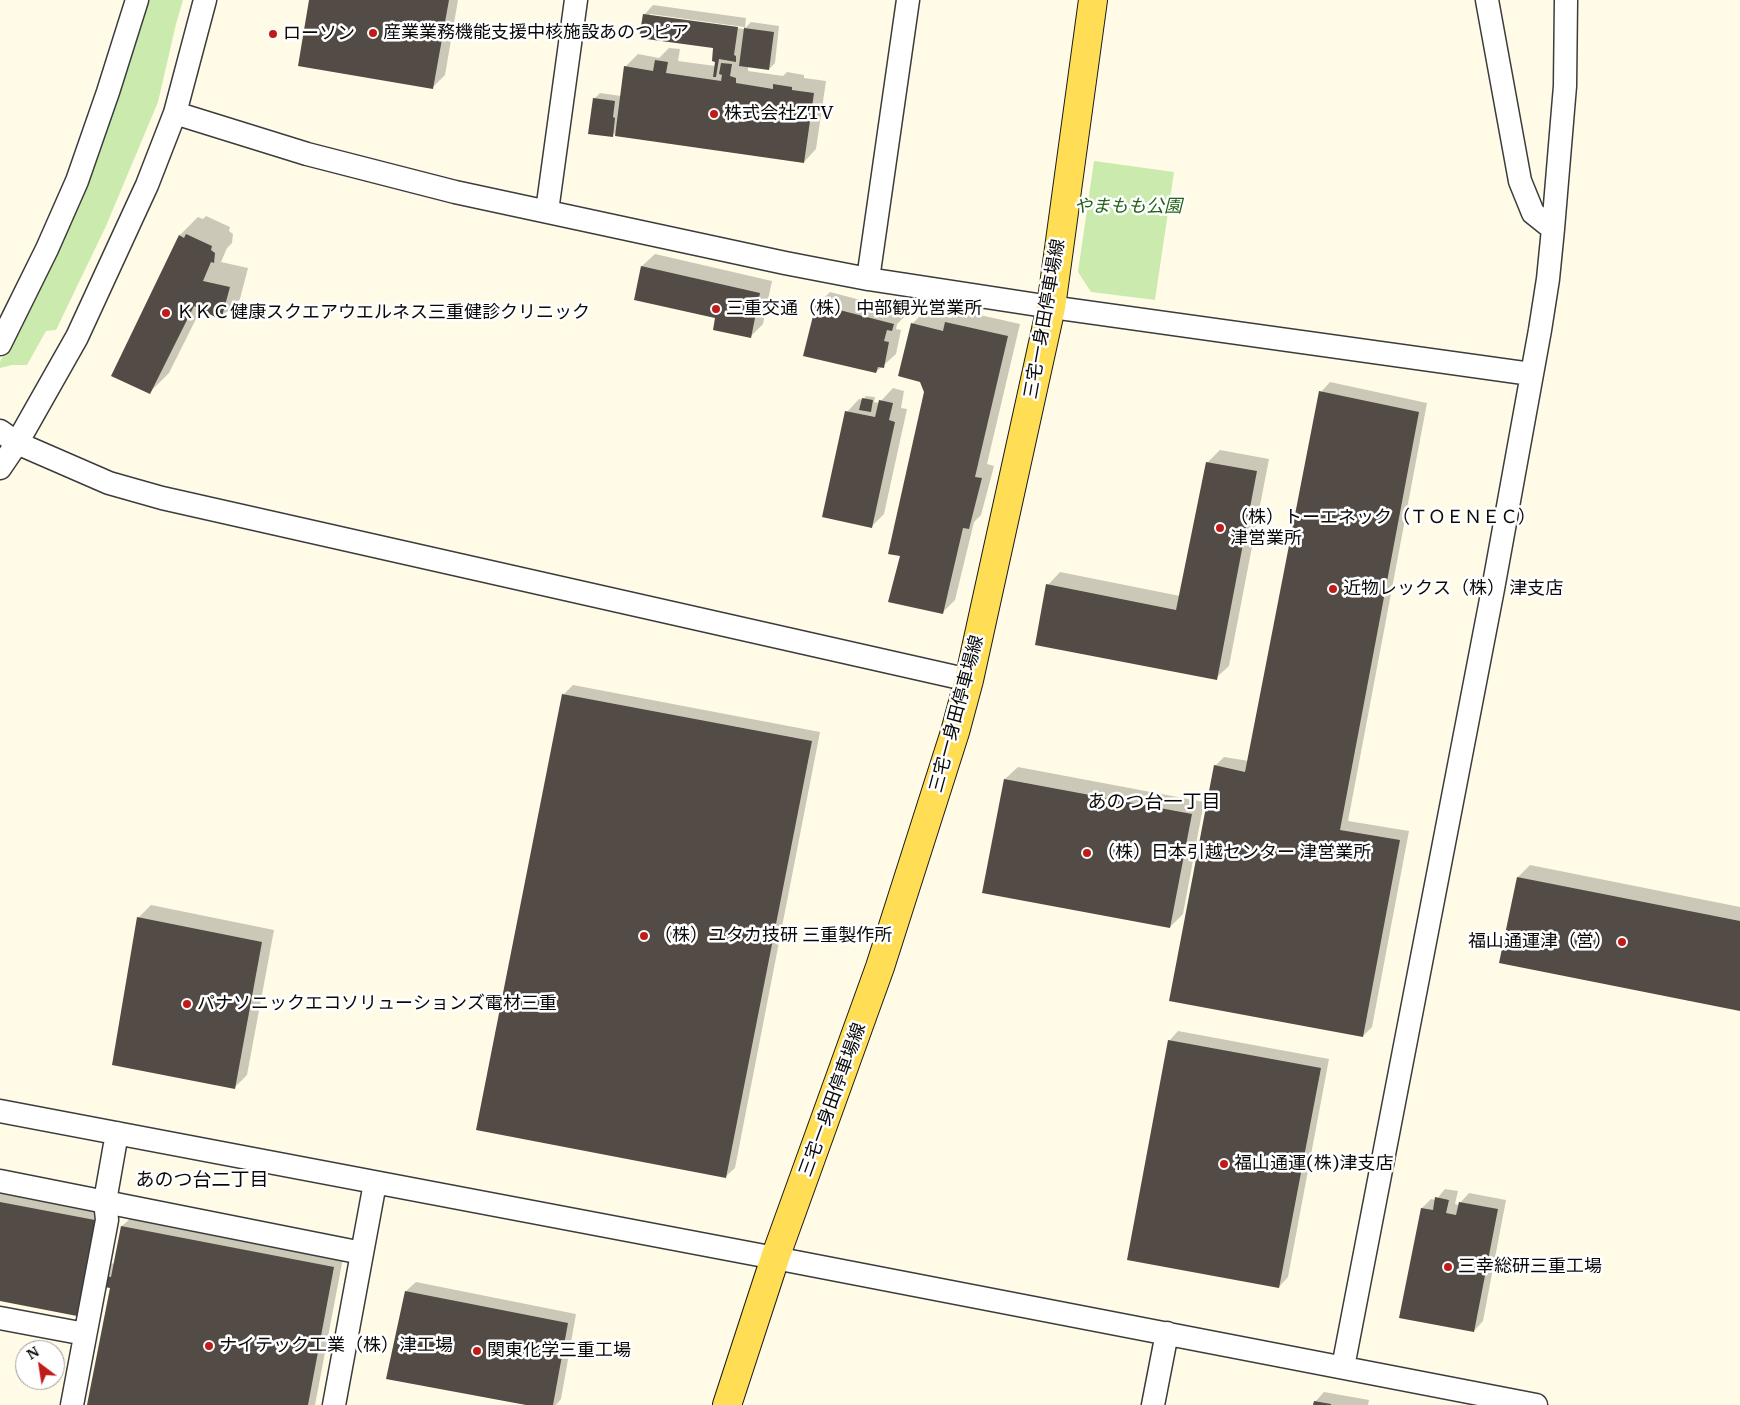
<!DOCTYPE html>
<html>
<head>
<meta charset="utf-8">
<style>
  body { margin:0 }
  #map { position:relative; width:1740px; height:1405px; overflow:hidden; background:#fffbe6; font-family:Merriweather,serif }
  canvas { display:block }
  .north { position:absolute; left:15px; top:1340px; width:50px; height:50px; box-sizing:border-box; background:#fff; border:1px solid #9d9d9d; border-radius:50%; rotate:329deg; font-size:14px; font-weight:700; line-height:20px; text-align:center; color:#090909 }
  .north::after { content:''; display:block; margin:auto; width:18px; height:22px; background:#c01b1b; clip-path:polygon(50% 0,100% 100%,50% 72%,0 100%) }
</style>
</head>
<body>
<div id="map">
<canvas width="1740" height="1405"></canvas>
<div class="north">N</div>
</div>
<script>
const context = document.querySelector('canvas').getContext('2d');
context.lineJoin = 'round';
function paint(path, color) { context.fillStyle = color; context.fill(path, 'evenodd'); }
const toPath = rows => new Path2D(rows.map(r => 'M' + r).join(''));
function strokePath(path, color, width, dash) { context.strokeStyle = color; context.lineWidth = width; context.lineCap = dash ? 'butt' : 'round'; context.setLineDash(dash || []); context.stroke(path); }
function label(font, color, halo, rows, align = 'center') {
  context.font = font + ' Merriweather,"Noto Sans JP",serif'; context.lineWidth = 5; context.setLineDash([]); context.textBaseline = 'middle'; context.strokeStyle = halo; context.fillStyle = color; for (const [text, x, y, turn = 0] of rows) {
    context.save(); context.translate(x, y); context.rotate((+turn || 0) * Math.PI / 180); context.textAlign = isNaN(turn) ? turn : align; if (halo) context.strokeText(text, 0, 0); context.fillText(text, 0, 0); context.restore();
  }
}
paint(toPath([
  [145,0,183,0,176,24,158,102,106,226,56,330,46,331,27,365,12,365,0,368,0,362,116,100],
  [1094,161,1174,172,1155,300,1091,292,1078,272]
]), '#cbebae');
paint(toPath([
  [311,0,458,0,445,75,432,88],
  [653,5,746,18,745,28,751,22,779,26,775,63,769,69,748,66,748,71,783,76,787,72,804,75,804,78,826,81,816,149,804,162,616,132,612,136,594,99,600,93,621,96,625,67,638,54,659,58,669,48,680,49,678,61,715,66,715,47,644,15],
  [650,14,744,27,744,29,650,16],
  [206,216,230,227,229,231,233,234,232,243,227,248,221,262,248,268,240,299,221,318,201,309,169,373,150,392,180,235,198,217,203,219],
  [655,254,772,281,763,324,750,337,717,318,635,299,642,266],
  [830,292,906,312,904,317,897,324,896,329,901,330,896,354,876,372,817,305],
  [958,310,1020,324,987,464,994,466,981,515,974,522,955,600,943,612,901,556,926,391,913,323,925,311,951,318],
  [1330,382,1427,403,1348,821,1409,831,1372,1027,1363,1036,1215,766,1224,757,1249,761,1321,392],
  [893,388,904,391,901,408,907,409,884,514,871,527,847,412,859,399,863,400,866,396,875,397,874,402,879,403],
  [1220,450,1269,459,1229,666,1216,678,1048,585,1060,572,1180,596,1207,463],
  [573,685,820,732,735,1168,725,1177,563,695],
  [1018,767,1204,802,1183,914,1170,927,1005,779],
  [1530,865,1740,907,1740,1010,1518,877],
  [151,905,274,930,247,1075,234,1088,138,918],
  [1178,1031,1329,1059,1288,1277,1279,1287,1169,1041],
  [0,1187,107,1207,99,1261,115,1264,122,1226,132,1217,343,1258,315,1405,89,1405,111,1287,92,1283,89,1302,76,1314,0,1300],
  [1445,1189,1458,1191,1455,1204,1460,1205,1460,1203,1469,1193,1506,1200,1483,1321,1474,1331,1422,1208,1431,1199,1436,1200],
  [416,1282,576,1314,561,1399,556,1405,533,1405,406,1291],
  [1324,1392,1369,1400,1368,1405,1314,1405,1315,1402]
]), '#0003');
paint(toPath([
  [309,0,449,0,433,89,298,66],
  [643,14,738,27,734,55,736,56,736,62,719,59,716,77,713,77,715,62,712,61,713,48,639,38],
  [744,28,774,32,769,70,739,66],
  [655,60,668,62,666,73,721,81,722,75,719,74,721,63,732,64,730,76,736,78,736,83,773,89,773,84,792,87,792,90,814,93,804,163,615,136,624,66,653,71],
  [593,98,615,101,613,117,615,118,613,137,588,134],
  [186,234,212,246,211,250,215,253,214,263,211,262,203,281,230,287,221,320,194,306,150,394,111,376,179,235,184,238],
  [641,266,760,293,751,338,713,330,715,318,634,300],
  [816,304,894,324,892,331,887,330,884,341,889,342,884,368,878,367,876,373,803,356],
  [945,322,1008,336,975,477,982,478,969,529,963,528,943,614,888,602,900,556,888,554,924,392,920,382,898,376,911,323,943,331],
  [1319,391,1419,412,1340,830,1400,840,1363,1037,1169,1001,1214,765,1245,772],
  [862,398,873,400,871,412,859,410],
  [879,400,893,403,889,420,895,422,872,528,822,517,845,411,875,417],
  [1206,462,1257,471,1217,680,1035,645,1046,584,1176,610],
  [562,694,812,741,726,1178,476,1130],
  [1004,779,1192,814,1170,928,982,893],
  [1517,877,1740,921,1740,1011,1499,963],
  [137,917,262,942,235,1089,112,1065],
  [1168,1040,1321,1068,1279,1288,1127,1260],
  [1435,1197,1449,1200,1446,1213,1456,1215,1459,1202,1498,1209,1474,1332,1399,1318,1421,1208,1433,1210],
  [0,1202,95,1220,87,1273,111,1277,121,1226,334,1267,308,1405,87,1405,110,1288,83,1283,77,1316,0,1301],
  [405,1291,568,1323,553,1405,526,1405,386,1379],
  [1314,1401,1331,1404,1331,1405,1313,1405]
]), '#534b45');
const minor = toPath([
  [1487,0,1520,181,1533,213,1553,229],
  [175,113,307,154,455,192,785,263,868,279,908,0],
  [547,211,576,0],
  [868,279,1051,307,1531,374],
  [0,344,47,249,77,181,108,92,137,0],
  [0,431,17,443,109,483,162,498,969,680],
  [0,468,17,443,77,337,147,185,175,113,205,0],
  [0,1111,775,1258,1536,1405],
  [0,1181,362,1253],
  [0,1318,85,1334],
  [1343,1367,1493,589,1540,330,1548,279,1553,229,1565,86,1566,0],
  [72,1405,107,1220,105,1201,117,1133],
  [334,1405,375,1183],
  [1153,1405,1167,1333]
]);
const major = toPath([
  [727,1405,775,1258,880,967,955,732,969,680,1051,307,1093,0]
]);
strokePath(minor, '#3c3c3c', 25);
strokePath(major, '#1a1a1a', 30);
strokePath(minor, '#fff', 22);
strokePath(major, '#ffde56', 28);
for (const [x, y, r, color] of [
  [373,33,5,"#c01b1b"],
  [273,34,5,"#c01b1b"],
  [714,114,5,"#c01b1b"],
  [716,309,5,"#c01b1b"],
  [166,313,5,"#c01b1b"],
  [1220,528,5,"#c01b1b"],
  [1333,589,5,"#c01b1b"],
  [1087,853,5,"#c01b1b"],
  [644,936,5,"#c01b1b"],
  [1622,942,5,"#c01b1b"],
  [187,1004,5,"#c01b1b"],
  [1224,1164,5,"#c01b1b"],
  [1448,1267,5,"#c01b1b"],
  [209,1346,5,"#c01b1b"],
  [477,1351,5,"#c01b1b"]
]) { const dot = new Path2D(); dot.arc(x, y, r, 0, 2 * Math.PI); context.fillStyle = color; context.fill(dot); strokePath(dot, '#fff', 2); }
label('18px', '#090909', '#fff', [
  ["産業業務機能支援中核施設あのつピア",383,33],
  ["ローソン",283,34],
  ["株式会社ZTV",724,114],
  ["三重交通（株） 中部観光営業所",726,309],
  ["ＫＫＣ健康スクエアウエルネス三重健診クリニック",176,313],
  ["（株）トーエネック（ＴＯＥＮＥＣ）",1230,518],
  ["津営業所",1230,539],
  ["近物レックス（株） 津支店",1343,589],
  ["（株）日本引越センター 津営業所",1097,853],
  ["（株）ユタカ技研 三重製作所",654,936],
  ["福山通運津（営）",1612,942,"right"],
  ["パナソニックエコソリューションズ電材三重",197,1004],
  ["福山通運(株)津支店",1234,1164],
  ["三幸総研三重工場",1458,1267],
  ["ナイテック工業（株）津工場",219,1346],
  ["関東化学三重工場",487,1351]
], 'left');
label('italic 18px', '#236318', '#fff', [
  ["やまもも公園",1128,207]
]);
label('18px', '#090909', '#fff', [
  ["三宅一身田停車場線",1045,319,-80],
  ["三宅一身田停車場線",957,714,-75],
  ["三宅一身田停車場線",833,1100,-70]
]);
label('19px', '#090909', '#fff', [
  ["あのつ台一丁目",1154,803],
  ["あのつ台二丁目",202,1181]
]);
</script>
</body>
</html>
